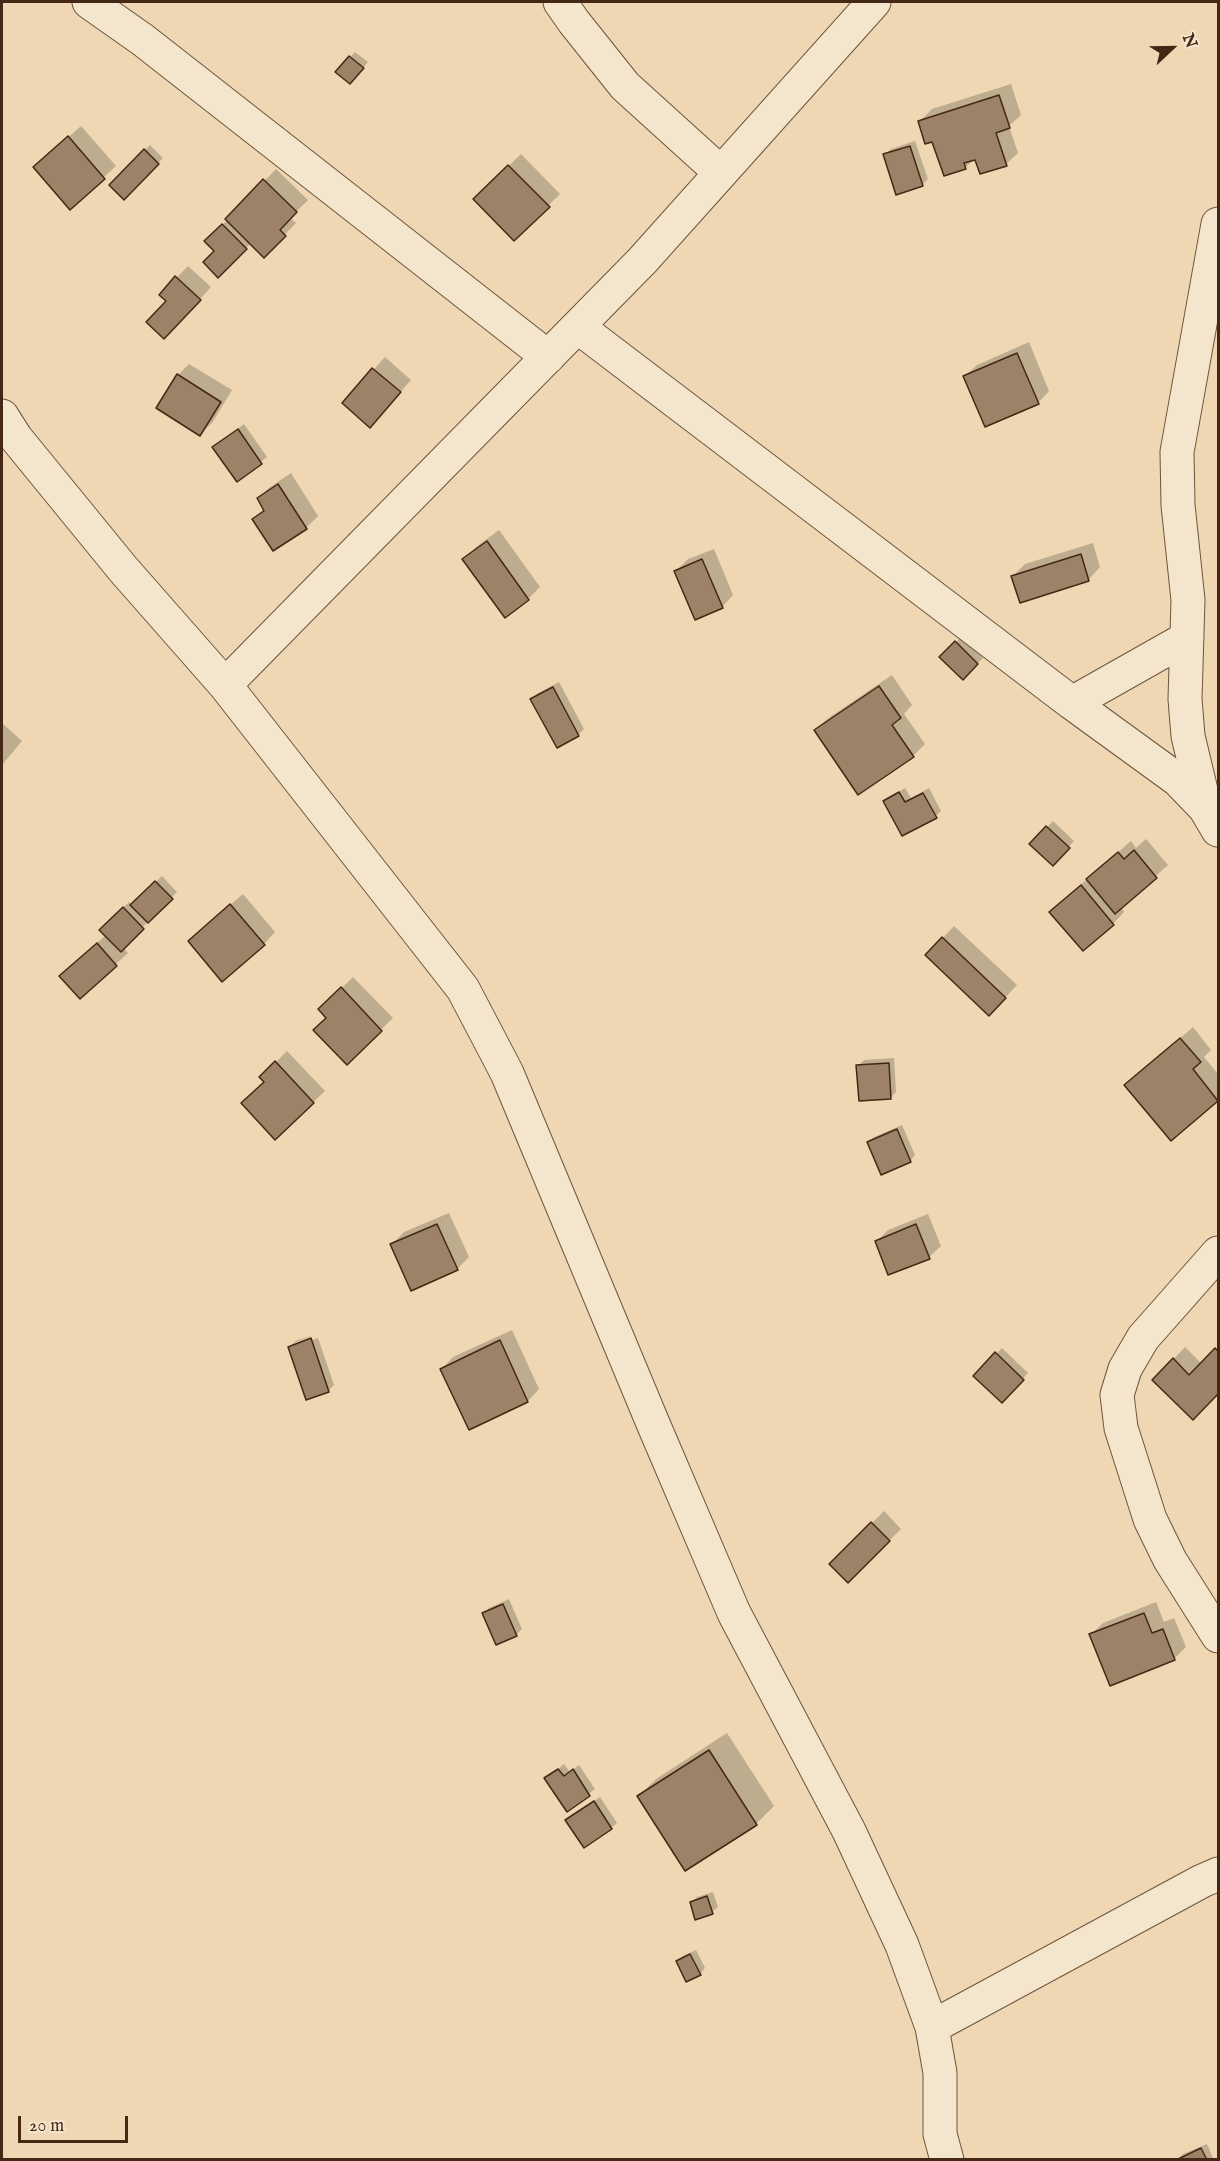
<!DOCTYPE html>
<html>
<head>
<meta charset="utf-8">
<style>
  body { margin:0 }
  #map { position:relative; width:1220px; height:2161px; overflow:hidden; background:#eed7b2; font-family:"IM FELL English",serif }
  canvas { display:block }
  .frame { position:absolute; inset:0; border:3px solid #442815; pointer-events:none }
  .north { position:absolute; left:1142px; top:18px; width:60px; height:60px; -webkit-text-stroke:4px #f4e5cd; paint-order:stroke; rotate:68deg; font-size:16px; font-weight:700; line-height:24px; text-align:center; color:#442815 }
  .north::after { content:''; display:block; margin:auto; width:21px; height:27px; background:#442815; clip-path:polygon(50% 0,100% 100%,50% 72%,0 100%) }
  .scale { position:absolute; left:18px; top:2116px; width:110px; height:27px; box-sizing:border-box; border:3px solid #442815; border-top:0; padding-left:8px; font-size:18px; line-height:21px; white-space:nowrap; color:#442815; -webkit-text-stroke:4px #f4e5cd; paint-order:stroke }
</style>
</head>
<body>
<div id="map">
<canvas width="1220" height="2161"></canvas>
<div class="frame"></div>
<div class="north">N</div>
<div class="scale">20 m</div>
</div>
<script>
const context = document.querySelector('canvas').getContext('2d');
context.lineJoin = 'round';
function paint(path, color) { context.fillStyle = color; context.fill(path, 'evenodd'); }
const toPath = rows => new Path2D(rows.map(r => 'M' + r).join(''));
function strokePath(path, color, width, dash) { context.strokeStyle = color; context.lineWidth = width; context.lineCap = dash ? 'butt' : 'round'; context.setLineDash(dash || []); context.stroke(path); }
paint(toPath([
  [355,52,368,62,355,77,350,57],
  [1011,84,1021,115,1009,126,1018,153,1006,164,976,157,965,168,933,140,920,121,932,109],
  [81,126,116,166,70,208,47,156],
  [915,141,928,179,922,185,885,155,891,149],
  [150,145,163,158,124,198,111,185],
  [521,154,560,194,514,239,475,199],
  [276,169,308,200,290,218,296,223,264,256,251,243,218,276,216,251,207,241],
  [188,266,211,287,176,326,168,300,161,294],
  [1029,342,1049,391,1038,403,965,376,977,365],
  [385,357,411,380,381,414,344,403],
  [189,364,232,390,212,423,200,434,178,375],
  [244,424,267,457,237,480,214,447],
  [291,473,318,516,306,528,254,519,264,508,258,498,270,487],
  [499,530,540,587,528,599,464,559,476,547],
  [1093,543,1100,567,1089,579,1020,601,1013,576,1025,564],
  [714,549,733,595,722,607,676,571,688,559],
  [962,636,983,658,963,678,942,657],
  [892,675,912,705,904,714,925,744,913,756,816,730,827,719],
  [559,682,584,729,578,735,532,699,538,693],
  [2,723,22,741,2,765],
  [905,788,911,798,929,788,941,811,936,816,885,801],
  [1053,821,1074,841,1053,864,1031,844],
  [1146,839,1168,865,1121,907,1124,912,1113,924,1063,900,1131,841,1136,848],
  [162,876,177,892,123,947,128,953,80,997,73,964,106,935,101,930,129,902,132,905],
  [243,894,275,932,264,944,201,930],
  [954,926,1017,985,1001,1002,927,955],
  [353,977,393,1018,347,1063,328,1017,320,1009],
  [1193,1027,1211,1050,1204,1057,1218,1074,1218,1099,1171,1139,1126,1085],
  [287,1051,325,1091,275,1138,266,1081,261,1077],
  [894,1058,896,1092,890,1098,858,1066,864,1060],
  [902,1125,915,1155,910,1161,868,1142,874,1137],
  [449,1213,469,1257,457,1269,392,1244,404,1232],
  [928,1214,941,1246,929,1257,876,1242,888,1230],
  [512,1330,539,1389,528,1401,470,1428,442,1369,453,1357],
  [316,1334,294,1343,294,1346,318,1338,334,1385,328,1391,290,1347,295,1341],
  [1185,1347,1202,1364,1218,1347,1218,1392,1193,1418,1154,1380],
  [1002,1348,1028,1373,1002,1401,975,1376],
  [884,1511,901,1529,848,1581,831,1564],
  [509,1599,522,1629,516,1635,484,1613,489,1608],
  [1156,1602,1164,1622,1174,1618,1186,1647,1174,1659,1091,1635,1103,1623],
  [727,1733,774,1806,756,1824,686,1869,639,1796,656,1779],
  [564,1764,570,1772,579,1765,595,1789,567,1810,546,1778],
  [600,1797,617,1823,611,1828,567,1820],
  [713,1892,718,1907,712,1912,691,1903,697,1897],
  [696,1950,705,1968,700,1974,678,1961,683,1956],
  [1207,2144,1214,2160,1178,2160,1183,2154]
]), '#0003');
const building = toPath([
  [349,56,364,68,350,84,335,72,349,56],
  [999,95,1010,128,996,133,1007,166,980,174,975,160,964,163,966,169,944,176,932,142,925,144,918,121,999,95],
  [68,136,105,179,70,210,33,167,68,136],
  [910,146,923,186,896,195,883,154,910,146],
  [144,149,159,164,124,200,109,185,144,149],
  [508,165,550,207,514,241,473,199,508,165],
  [263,179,297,212,280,230,286,236,264,258,225,219,263,179],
  [222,224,247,249,218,278,203,262,214,251,204,241,222,224],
  [175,276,201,300,164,339,146,322,166,301,159,295,175,276],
  [1017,353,1039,404,985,427,963,376,1017,353],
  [372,368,401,392,370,428,342,403,372,368],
  [177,374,221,402,200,436,156,408,177,374],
  [238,429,262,464,237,482,212,447,238,429],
  [278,484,307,529,273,551,252,519,264,511,257,498,278,484],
  [487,541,529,600,505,618,462,559,487,541],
  [1081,554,1089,581,1020,603,1011,576,1081,554],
  [702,559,723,608,695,620,674,571,702,559],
  [955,641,978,664,963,680,939,657,955,641],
  [879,686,901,718,892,725,914,757,858,795,814,730,879,686],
  [553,687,579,736,557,748,530,699,553,687],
  [899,792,905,802,923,793,937,818,902,836,883,801,899,792],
  [1046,826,1070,848,1053,866,1029,844,1046,826],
  [1134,850,1157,878,1115,914,1086,879,1118,852,1124,859,1134,850],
  [155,881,173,899,148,923,130,905,155,881],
  [1081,885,1114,925,1083,951,1049,912,1081,885],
  [230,904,265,945,222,982,188,941,230,904],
  [123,907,144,929,121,952,99,930,123,907],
  [942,937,1006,998,989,1016,925,955,942,937],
  [97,943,117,966,80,999,59,976,97,943],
  [341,987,382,1031,347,1065,313,1030,326,1018,318,1009,341,987],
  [1180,1038,1201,1062,1193,1069,1218,1101,1171,1141,1124,1085,1180,1038],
  [275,1061,314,1103,275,1140,241,1103,264,1082,259,1077,275,1061],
  [889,1063,891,1099,859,1101,856,1065,889,1063],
  [897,1129,911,1162,881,1175,867,1142,897,1129],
  [437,1224,458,1270,411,1291,390,1244,437,1224],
  [916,1224,930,1259,888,1275,875,1241,916,1224],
  [311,1338,329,1392,306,1400,288,1347,311,1338],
  [500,1340,528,1402,469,1430,440,1369,500,1340],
  [1215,1348,1218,1351,1218,1394,1193,1420,1152,1380,1173,1358,1189,1375,1215,1348],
  [995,1352,1024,1380,1002,1403,973,1376,995,1352],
  [871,1522,890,1541,848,1583,829,1564,871,1522],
  [503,1604,517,1636,496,1645,482,1613,503,1604],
  [1144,1613,1152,1633,1163,1629,1175,1660,1110,1686,1089,1634,1144,1613],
  [709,1750,757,1825,685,1871,637,1796,709,1750],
  [558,1769,564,1776,573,1769,590,1796,567,1812,544,1778,558,1769],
  [594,1801,612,1829,584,1848,565,1820,594,1801],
  [707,1896,713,1914,695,1920,690,1902,707,1896],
  [690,1954,701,1975,686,1982,676,1961,690,1954],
  [1201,2148,1207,2160,1176,2160,1201,2148]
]);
paint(building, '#9c8367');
strokePath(building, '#442815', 1.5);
const minor = toPath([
  [89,2,143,40,548,357],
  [560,2,574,22,625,86,721,173],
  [578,327,1072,703,1178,780,1205,808,1218,830],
  [2,416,16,438,123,569,225,685,463,989,507,1073,652,1421,734,1613,849,1831,902,1945,932,2027,940,2073,940,2134,947,2160],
  [225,685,642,261,874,2],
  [1072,703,1187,638],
  [1205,807,1188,736,1185,699,1188,600,1178,505,1177,452,1218,224],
  [1218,1253,1143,1338,1125,1369,1117,1395,1121,1428,1150,1519,1170,1560,1218,1636],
  [932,2027,1202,1881,1218,1874]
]);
strokePath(minor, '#6e543c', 35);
strokePath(minor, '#f4e5cd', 33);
</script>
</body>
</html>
